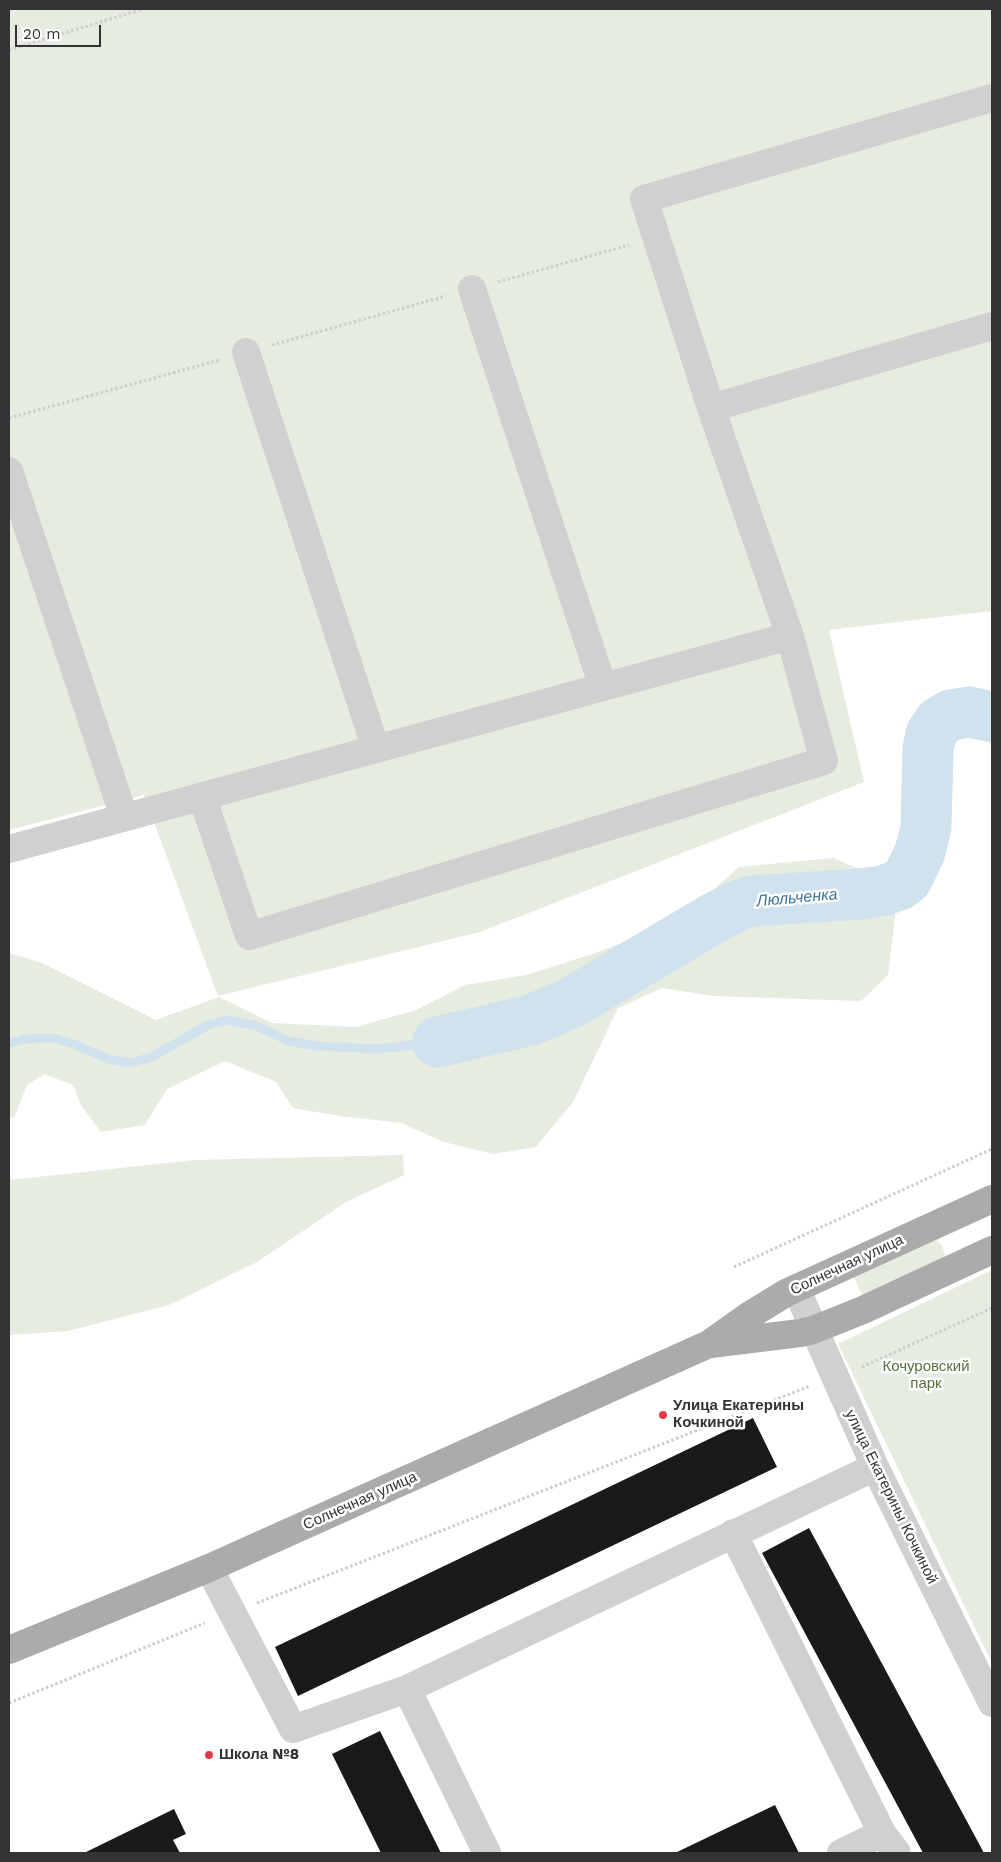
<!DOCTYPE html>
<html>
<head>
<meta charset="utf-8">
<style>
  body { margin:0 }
  #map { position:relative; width:1001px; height:1862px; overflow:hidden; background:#fff; font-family:"Work Sans",sans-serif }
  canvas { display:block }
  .frame { position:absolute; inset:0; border:10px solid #333; pointer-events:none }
  .scale { position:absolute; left:15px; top:25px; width:86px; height:22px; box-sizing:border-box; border:2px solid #333; border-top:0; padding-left:6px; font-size:15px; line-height:18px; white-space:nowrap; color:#333; -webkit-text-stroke:4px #fff; paint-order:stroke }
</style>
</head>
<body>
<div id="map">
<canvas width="1001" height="1862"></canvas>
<div class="frame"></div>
<div class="scale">20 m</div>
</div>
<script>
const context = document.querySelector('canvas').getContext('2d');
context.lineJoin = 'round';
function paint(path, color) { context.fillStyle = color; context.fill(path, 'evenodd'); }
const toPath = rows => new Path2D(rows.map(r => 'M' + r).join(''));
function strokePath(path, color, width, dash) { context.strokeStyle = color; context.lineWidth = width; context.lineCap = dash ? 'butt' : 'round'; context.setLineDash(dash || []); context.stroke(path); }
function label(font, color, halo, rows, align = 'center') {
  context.font = font + ' "Work Sans",sans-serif'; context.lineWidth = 5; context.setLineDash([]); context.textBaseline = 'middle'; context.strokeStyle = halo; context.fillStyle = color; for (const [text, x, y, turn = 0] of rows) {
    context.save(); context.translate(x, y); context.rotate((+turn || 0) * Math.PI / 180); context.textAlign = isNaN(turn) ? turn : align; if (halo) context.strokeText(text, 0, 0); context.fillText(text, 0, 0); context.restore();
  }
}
paint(toPath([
  [9,9,992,9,992,611,829,630,864,782,480,932,218,996,144,795,9,830],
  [833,858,899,885,888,975,861,1001,714,996,662,988,618,1008,573,1102,536,1147,493,1154,444,1142,401,1123,340,1116,293,1108,276,1082,225,1061,167,1089,145,1125,101,1132,81,1105,73,1085,44,1074,27,1085,14,1118,9,1117,9,953,42,963,156,1020,219,997,272,1023,356,1027,416,1010,465,985,526,975,593,954,637,937,686,914,739,867],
  [403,1155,404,1175,346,1202,257,1262,169,1305,68,1331,9,1335,9,1180,195,1160],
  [933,1240,938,1241,942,1246,945,1255,943,1260,863,1297,853,1275],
  [992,1270,992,1663,838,1344]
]), '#e6ecdf');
strokePath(toPath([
  [9,1043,24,1039,53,1038,74,1044,108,1059,129,1063,152,1057,208,1025,228,1020,254,1025,289,1041,317,1046,378,1049,438,1042]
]), '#cfe2ee', 9);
strokePath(toPath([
  [438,1042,531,1020,569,1004,714,918,737,906,751,901,861,894,882,891,899,885,907,879,920,852,926,828,928,749,931,734,939,722,951,715,970,712,992,717]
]), '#cfe2ee', 51);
paint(toPath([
  [753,1418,777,1467,298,1696,275,1647],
  [809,1528,984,1853,923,1853,762,1553],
  [380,1731,441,1853,381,1853,332,1754],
  [775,1805,799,1853,675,1853],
  [174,1809,186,1834,173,1840,180,1853,84,1853]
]), '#1a1a1a');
strokePath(toPath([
  [9,50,143,9],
  [498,282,629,245],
  [272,345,446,296],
  [9,418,220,360],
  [734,1267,992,1149],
  [862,1367,992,1308],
  [257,1603,810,1386],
  [9,1703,205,1623]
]), '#cdcdcd', 3, [2.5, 2.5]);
strokePath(toPath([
  [992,98,644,199,711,408,992,326],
  [472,289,603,687],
  [246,352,376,749],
  [9,471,124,817],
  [202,796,249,936,824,761,790,636],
  [9,849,790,636,711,408],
  [796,1288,875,1467,992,1703],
  [733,1533,882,1833,897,1853],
  [209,1568,293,1729,407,1689,875,1467],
  [407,1689,487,1853],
  [841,1853,882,1833]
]), '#d0d0d0', 28);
strokePath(toPath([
  [711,1344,800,1333,813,1330,863,1310,992,1250],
  [9,1650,209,1568,709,1344,750,1315,786,1293,992,1199]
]), '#ababab', 28);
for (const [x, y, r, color] of [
  [663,1415,5,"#e63946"],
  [209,1755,5,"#e63946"]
]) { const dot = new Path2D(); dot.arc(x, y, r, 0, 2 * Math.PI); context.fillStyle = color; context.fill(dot); strokePath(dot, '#fff', 2); }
label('15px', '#333', '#fff', [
  ["Солнечная улица",847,1265,-25],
  ["улица Екатерины Кочкиной",891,1497,64],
  ["Солнечная улица",360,1501,-24]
]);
label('15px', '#56703f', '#fff', [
  ["Кочуровский",926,1367],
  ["парк",926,1384]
]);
label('bold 15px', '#333', '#fff', [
  ["Улица Екатерины",673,1406],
  ["Кочкиной",673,1423],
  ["Школа №8",219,1755]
], 'left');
label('italic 16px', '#3f7597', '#fff', [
  ["Люльченка",797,898,-5]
]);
</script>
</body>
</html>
